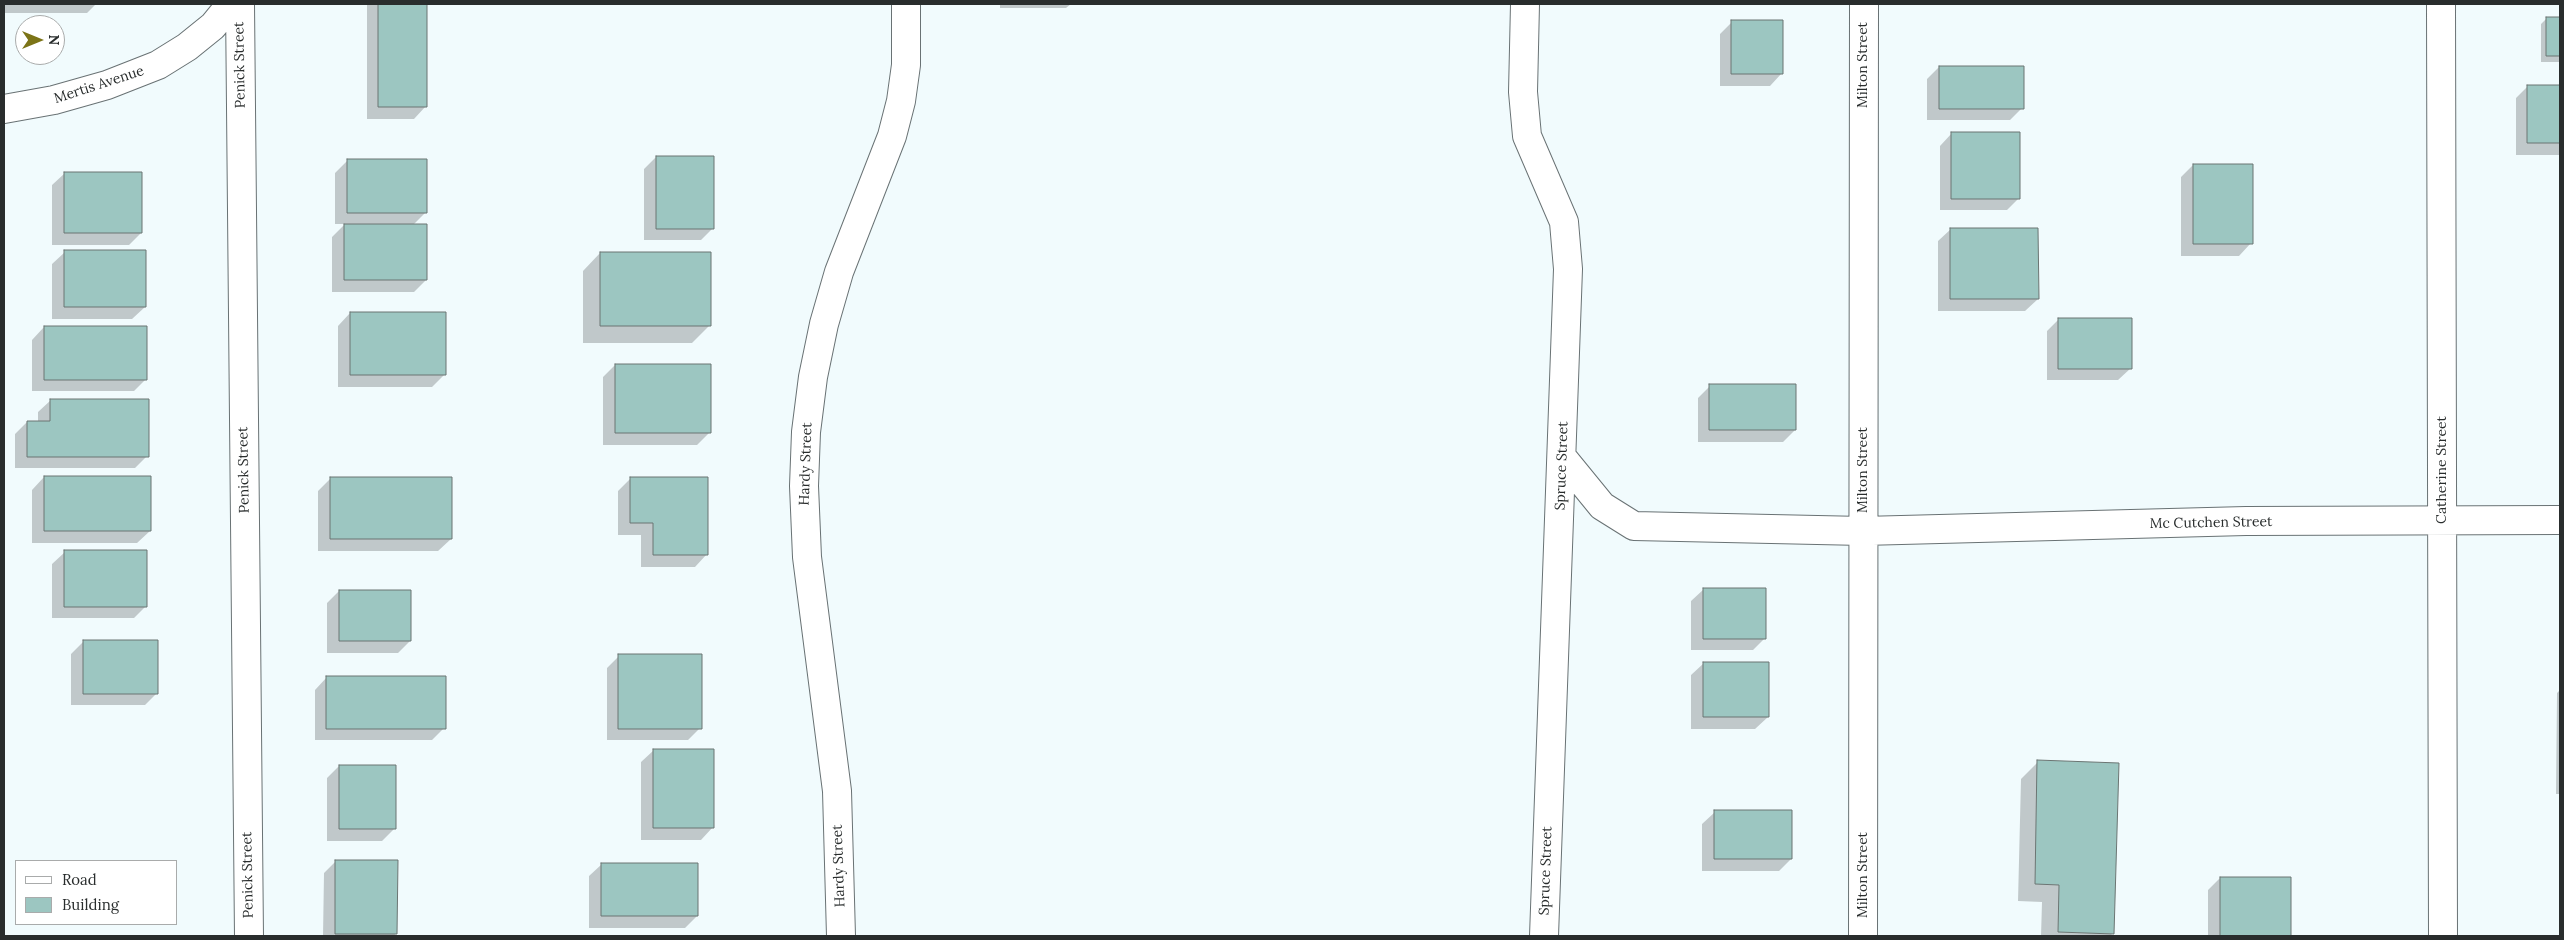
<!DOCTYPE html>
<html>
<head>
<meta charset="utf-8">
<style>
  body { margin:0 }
  #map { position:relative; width:2564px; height:940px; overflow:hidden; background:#f1fbfd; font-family:Lora,serif }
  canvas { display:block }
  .frame { position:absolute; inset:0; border:5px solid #292d2d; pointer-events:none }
  .legend { position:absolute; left:15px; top:860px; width:162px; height:65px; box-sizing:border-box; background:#fff; border:1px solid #a9abab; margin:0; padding:6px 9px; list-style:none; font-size:15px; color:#292d2d }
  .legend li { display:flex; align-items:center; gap:10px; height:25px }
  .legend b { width:25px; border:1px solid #a9abab }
  .north { position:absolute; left:15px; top:15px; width:50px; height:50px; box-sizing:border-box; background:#fff; border:1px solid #a9abab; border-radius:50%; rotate:90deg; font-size:14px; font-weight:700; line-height:20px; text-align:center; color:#292d2d }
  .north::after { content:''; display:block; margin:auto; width:18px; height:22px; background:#7c7417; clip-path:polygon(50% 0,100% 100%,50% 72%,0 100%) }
</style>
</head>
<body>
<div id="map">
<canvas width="2564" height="940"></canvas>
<div class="frame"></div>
<ul class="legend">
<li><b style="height:6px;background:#fff"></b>Road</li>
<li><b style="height:14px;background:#9cc6c1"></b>Building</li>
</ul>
<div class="north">N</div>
</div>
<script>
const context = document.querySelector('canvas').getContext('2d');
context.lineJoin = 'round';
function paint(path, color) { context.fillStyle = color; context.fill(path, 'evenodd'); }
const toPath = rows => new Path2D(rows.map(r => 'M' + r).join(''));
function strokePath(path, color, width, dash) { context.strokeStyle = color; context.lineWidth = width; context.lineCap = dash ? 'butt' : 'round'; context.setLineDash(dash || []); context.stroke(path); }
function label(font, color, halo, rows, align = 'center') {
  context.font = font + ' Lora,serif'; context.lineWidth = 4.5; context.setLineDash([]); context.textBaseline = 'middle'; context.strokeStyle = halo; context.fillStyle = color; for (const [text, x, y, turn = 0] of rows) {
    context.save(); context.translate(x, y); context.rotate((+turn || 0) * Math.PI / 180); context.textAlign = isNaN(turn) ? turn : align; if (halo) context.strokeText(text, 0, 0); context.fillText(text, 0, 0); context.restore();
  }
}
paint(toPath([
  [4,4,96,4,87,13,4,13],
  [367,4,426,4,426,106,414,119,367,119],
  [1000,4,1071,4,1066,8,1000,8],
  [2547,18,2560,18,2560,62,2541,62,2541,24],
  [1732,22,1782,73,1770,86,1720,86,1720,34],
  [1939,67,2022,108,2010,120,1927,120,1927,79],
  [2528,86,2560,86,2560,155,2516,155,2516,98],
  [1952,133,2019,198,2007,210,1940,210,1940,146],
  [656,157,713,228,701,240,644,240,644,169],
  [348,160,426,212,413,225,426,280,414,292,332,292,332,237,345,224,335,224,335,173],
  [2193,165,2251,243,2239,256,2181,256,2181,177],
  [65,173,141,233,129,245,52,245,52,185],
  [1951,229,2038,299,2025,311,1938,311,1938,241],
  [65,252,145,307,132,319,52,319,52,264],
  [600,253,709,326,692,343,583,343,583,271],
  [350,313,444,375,432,387,338,387,338,326],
  [2059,319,2131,368,2118,380,2047,380,2047,331],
  [44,327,146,379,134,391,32,391,32,340],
  [615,365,709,433,697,445,603,445,603,377],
  [1710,386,1795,430,1783,442,1698,442,1698,398],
  [51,400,147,456,135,468,15,468,15,434,27,422,38,422,38,412],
  [44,477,150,531,137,543,32,543,32,490],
  [330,479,451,539,438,551,318,551,318,491],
  [630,479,707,554,695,567,641,567,641,535,618,535,618,491],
  [65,552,146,606,134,618,52,618,52,564],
  [1704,589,1765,638,1753,650,1691,650,1691,601],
  [339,591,410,641,398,653,327,653,327,603],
  [83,642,157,693,145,705,71,705,71,654],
  [619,656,700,728,688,740,607,740,607,668],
  [1704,663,1768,717,1755,729,1691,729,1691,675],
  [327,677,444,728,432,740,315,740,315,690],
  [2560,690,2560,794,2556,794,2557,693],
  [654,750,713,827,701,840,641,840,641,762],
  [2038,762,2113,933,2110,936,2041,936,2042,902,2018,901,2021,779],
  [339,766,394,829,382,841,327,841,327,778],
  [1715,812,1791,859,1779,871,1702,871,1702,824],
  [336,861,396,934,393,936,323,936,324,873],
  [602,864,697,916,685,928,589,928,589,876],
  [2220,878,2289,878,2289,936,2208,936,2208,890]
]), '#0003');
const building = toPath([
  [378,4,427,4,427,107,378,107,378,4],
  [2546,17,2560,17,2560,56,2546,56,2546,17],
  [1731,20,1783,20,1783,74,1731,74,1731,20],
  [1939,66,2024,66,2024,109,1939,109,1939,66],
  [2527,85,2560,85,2560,143,2527,143,2527,85],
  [1951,132,2020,132,2020,199,1951,199,1951,132],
  [656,156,714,156,714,229,656,229,656,156],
  [347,159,427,159,427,213,347,213,347,159],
  [2193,164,2253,164,2253,244,2193,244,2193,164],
  [64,172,142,172,142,233,64,233,64,172],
  [344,224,427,224,427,280,344,280,344,224],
  [1950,228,2038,228,2039,299,1950,299,1950,228],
  [64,250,146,250,146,307,64,307,64,250],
  [600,252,711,252,711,326,600,326,600,252],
  [350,312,446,312,446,375,350,375,350,312],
  [2058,318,2132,318,2132,369,2058,369,2058,318],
  [44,326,147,326,147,380,44,380,44,326],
  [615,364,711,364,711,433,615,433,615,364],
  [1709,384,1796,384,1796,430,1709,430,1709,384],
  [50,399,149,399,149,457,27,457,27,421,50,421,50,399],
  [44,476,151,476,151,531,44,531,44,476],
  [330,477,452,477,452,539,330,539,330,477],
  [630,477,708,477,708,555,653,555,653,523,630,523,630,477],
  [64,550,147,550,147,607,64,607,64,550],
  [1703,588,1766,588,1766,639,1703,639,1703,588],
  [339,590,411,590,411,641,339,641,339,590],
  [83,640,158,640,158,694,83,694,83,640],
  [618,654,702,654,702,729,618,729,618,654],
  [1703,662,1769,662,1769,717,1703,717,1703,662],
  [326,676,446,676,446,729,326,729,326,676],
  [653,749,714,749,714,828,653,828,653,749],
  [2037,760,2119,763,2114,934,2058,932,2059,885,2035,884,2037,760],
  [339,765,396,765,396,829,339,829,339,765],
  [1714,810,1792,810,1792,859,1714,859,1714,810],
  [335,860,398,860,397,934,335,934,335,860],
  [601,863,698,863,698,916,601,916,601,863],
  [2220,877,2291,877,2291,936,2220,936,2220,877]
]);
paint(building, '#9cc6c1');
strokePath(building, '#6b7573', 1);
const minor = toPath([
  [240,4,249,936],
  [1525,4,1523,92,1527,136,1564,222,1568,269,1544,936],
  [2441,4,2443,936],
  [4,109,54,100,107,85,158,65,187,47,213,26,231,4],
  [1562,457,1602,506,1634,526,1863,531,2246,521,2560,520],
  [841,936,837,791,807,557,804,486,806,432,813,377,824,324,839,272,892,136,901,101,906,65,906,4],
  [1863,936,1864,4]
]);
strokePath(minor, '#697274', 30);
strokePath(minor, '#fff', 28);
label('14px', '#292d2d', '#fff', [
  ["Penick Street",240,65,-91],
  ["Milton Street",1863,65,-90],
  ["Mertis Avenue",99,85,-18],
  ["Hardy Street",806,464,-88],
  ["Spruce Street",1562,466,-88],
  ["Penick Street",244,470,-91],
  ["Milton Street",1863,470,-90],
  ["Catherine Street",2442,470,-90],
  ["Mc Cutchen Street",2211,523,-1],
  ["Hardy Street",839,866,-92],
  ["Spruce Street",1546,871,-88],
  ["Penick Street",248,875,-91],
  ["Milton Street",1863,875,-90]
]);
</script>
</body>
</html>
